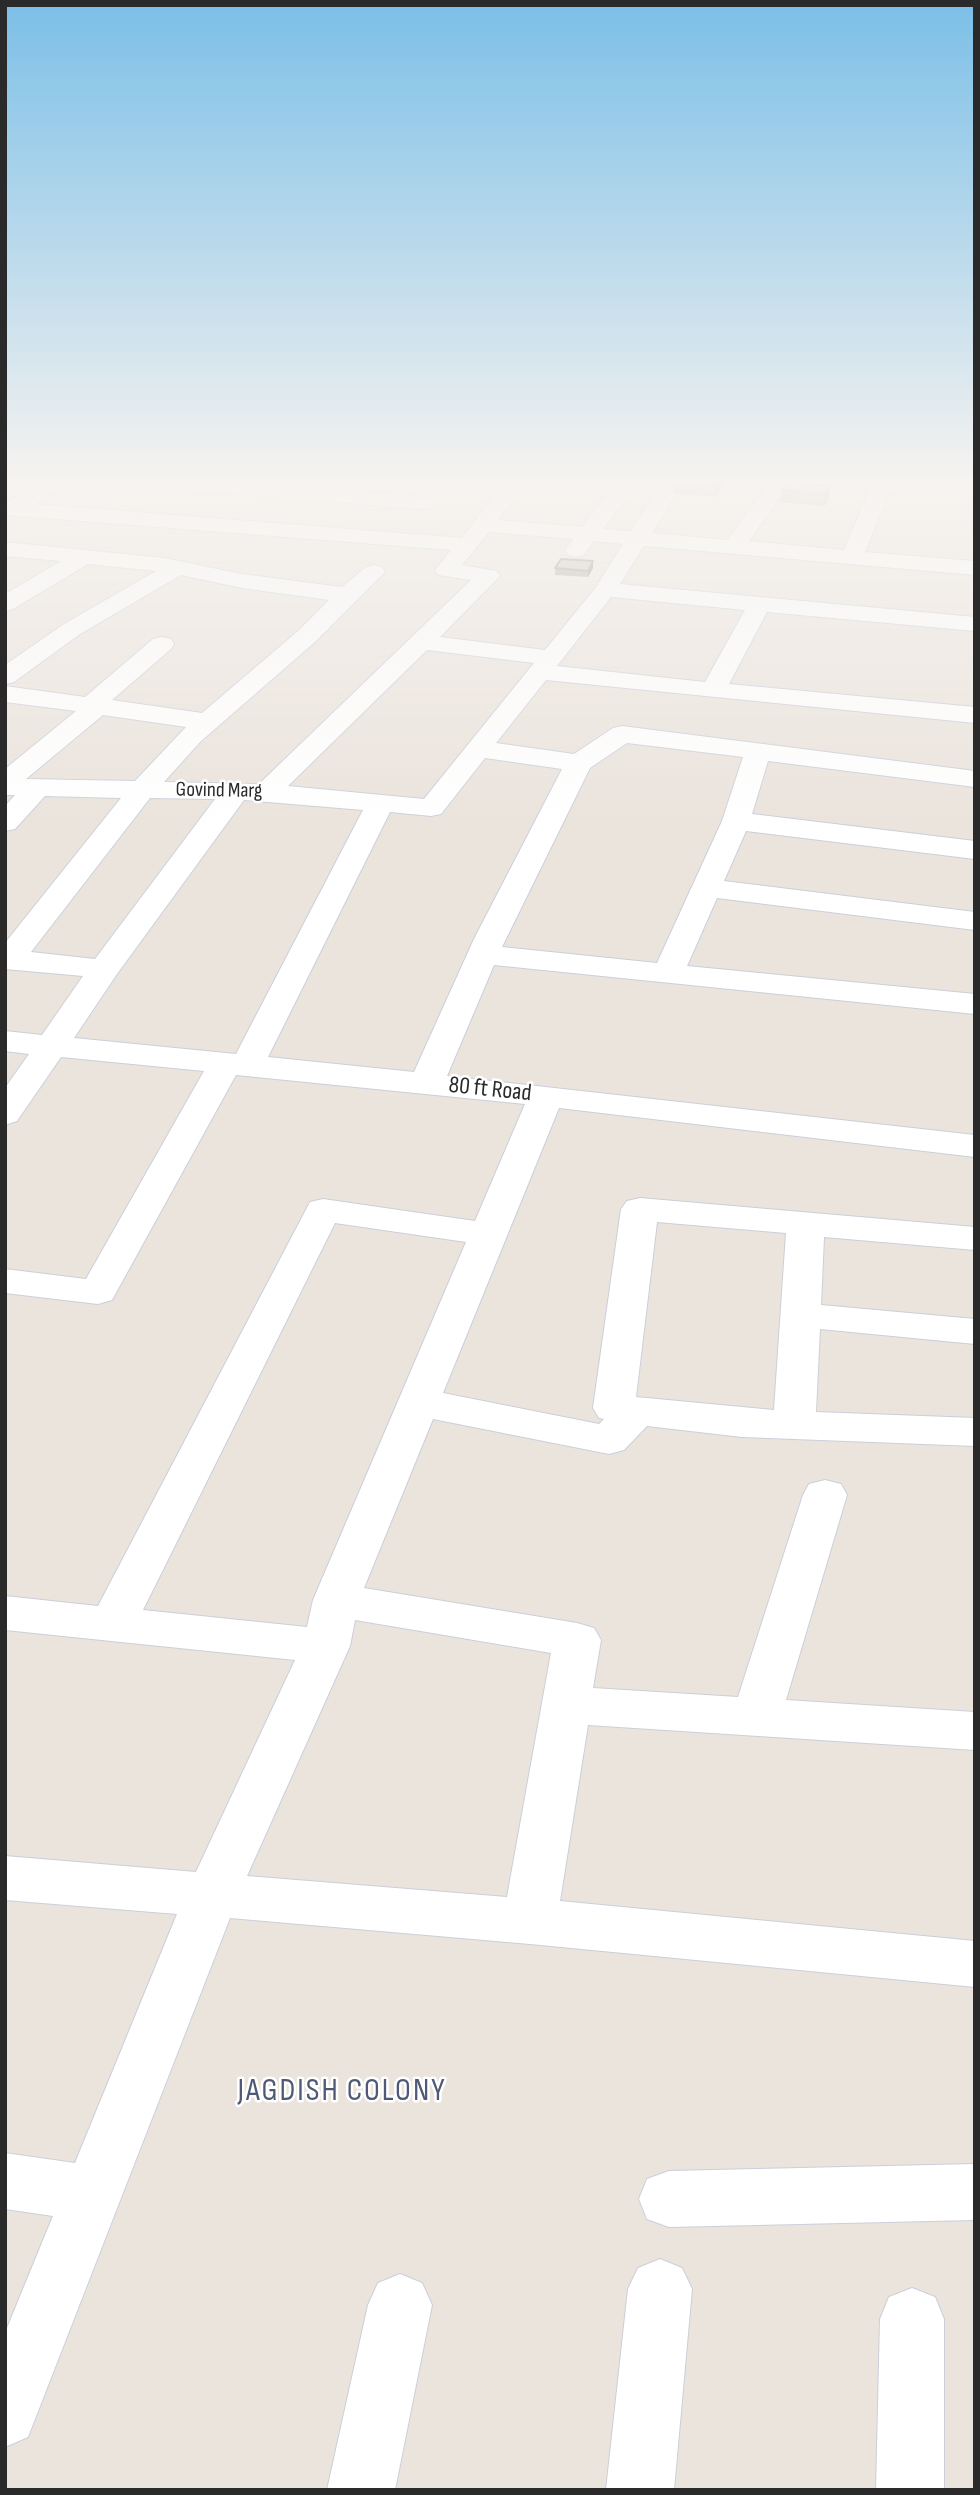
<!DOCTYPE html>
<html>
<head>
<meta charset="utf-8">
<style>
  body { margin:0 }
  #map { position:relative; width:980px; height:2495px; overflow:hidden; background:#ebe4dd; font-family:"Sofia Sans Condensed",sans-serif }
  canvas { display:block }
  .frame { position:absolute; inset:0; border:7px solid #2a2a2a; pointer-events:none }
</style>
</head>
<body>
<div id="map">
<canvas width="980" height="2495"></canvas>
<div class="frame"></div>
</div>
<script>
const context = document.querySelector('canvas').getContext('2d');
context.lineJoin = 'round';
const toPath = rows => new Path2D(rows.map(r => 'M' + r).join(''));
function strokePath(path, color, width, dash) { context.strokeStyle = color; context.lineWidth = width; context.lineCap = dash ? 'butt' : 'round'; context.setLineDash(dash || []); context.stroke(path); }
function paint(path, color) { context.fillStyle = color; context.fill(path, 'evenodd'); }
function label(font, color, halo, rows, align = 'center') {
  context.font = font + ' "Sofia Sans Condensed",sans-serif'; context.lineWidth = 5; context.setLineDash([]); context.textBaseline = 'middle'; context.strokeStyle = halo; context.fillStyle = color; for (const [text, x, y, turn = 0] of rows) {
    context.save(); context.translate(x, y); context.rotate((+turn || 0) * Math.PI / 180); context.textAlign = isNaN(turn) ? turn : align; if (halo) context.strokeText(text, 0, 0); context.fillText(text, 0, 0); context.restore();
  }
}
const minor = toPath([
  [50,479,75,479,36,504,462,538,507,479,528,479,498,520,582,527,613,487,579,485,572,483,569,479,655,479,657,483,654,487,634,488,603,529,631,531,665,479,685,479,652,533,728,540,767,487,774,485,781,487,784,491,749,541,844,550,874,479,894,479,865,552,975,561,975,575,644,546,620,584,975,617,975,631,767,612,729,684,975,707,975,723,546,680,496,743,574,754,613,728,622,726,975,771,975,787,768,761,752,814,975,841,975,859,746,831,724,881,975,912,975,930,717,898,687,966,975,994,975,1014,494,965,447,1076,975,1135,975,1157,559,1108,443,1393,599,1424,604,1419,599,1418,593,1408,621,1209,627,1201,640,1198,975,1227,975,1250,824,1237,821,1305,975,1319,975,1344,820,1329,816,1412,975,1418,975,1446,742,1437,647,1426,624,1450,609,1454,433,1419,364,1588,577,1623,594,1628,601,1640,593,1688,738,1697,803,1495,809,1484,825,1480,841,1484,847,1495,786,1700,975,1712,975,1750,588,1725,560,1901,975,1941,975,1987,530,1944,230,1918,28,2437,5,2447,5,2333,53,2216,5,2209,5,2153,75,2163,177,1914,5,1900,5,1856,196,1872,295,1660,5,1630,5,1596,98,1606,310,1202,323,1199,475,1221,525,1104,236,1075,112,1300,98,1304,5,1293,5,1269,86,1279,204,1071,61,1057,17,1121,5,1125,5,1088,29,1054,5,1051,5,1031,42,1035,83,976,5,969,5,943,121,798,45,796,15,829,5,831,5,806,15,795,5,795,5,769,76,711,5,702,5,686,85,697,153,639,162,637,171,639,174,644,171,649,112,700,202,713,298,631,329,600,242,588,181,575,80,634,14,682,5,684,5,665,64,624,156,571,88,564,13,609,5,611,5,594,61,561,5,556,5,542,164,558,242,574,342,587,366,567,374,565,382,567,385,572,316,641,200,742,164,782,259,784,471,580,438,575,435,570,451,550,5,515,5,503,50,479],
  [489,532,573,539,565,550,568,555,576,557,584,555,594,541,623,544,596,587,545,650,440,637,500,576,497,571,462,565,489,532],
  [611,597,745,610,705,682,557,666,611,597],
  [427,650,534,663,424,799,288,786,427,650],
  [103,715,186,727,135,781,26,779,103,715],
  [627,743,743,757,722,821,657,963,502,947,590,768,627,743],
  [485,758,562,769,474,939,414,1072,268,1057,390,812,431,816,441,814,485,758],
  [150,798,215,799,95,959,31,952,150,798],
  [244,800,363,810,236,1054,74,1038,117,974,244,800],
  [657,1222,786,1233,774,1410,636,1397,657,1222],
  [335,1223,466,1242,313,1600,307,1627,143,1610,335,1223],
  [355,1620,551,1653,507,1897,247,1876,350,1646,355,1620],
  [110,479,196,479,298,487,305,479,325,479,318,489,425,497,432,499,435,503,432,507,425,509,120,485,113,483,110,479],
  [975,2164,975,2220,669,2227,647,2219,639,2199,647,2179,669,2171,975,2164],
  [660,2259,682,2268,692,2289,674,2490,606,2490,628,2289,638,2268,660,2259],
  [400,2274,422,2283,432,2305,395,2490,327,2490,368,2305,378,2283,400,2274],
  [912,2288,935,2297,944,2319,944,2490,876,2490,880,2319,889,2297,912,2288]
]);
strokePath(minor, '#cbcfda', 2);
paint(minor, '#fff');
paint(toPath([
  [972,479,975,479,975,486,971,485],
  [674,481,723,484,716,497,673,493],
  [830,486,829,498,824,506,780,502,781,490],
  [555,568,593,568,588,577,555,575]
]), '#aaa6a2');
paint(toPath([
  [720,479,723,479,723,484,716,497,717,484],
  [830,486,829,498,824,506,825,494],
  [593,561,593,568,588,577,588,571]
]), '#8b8784');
const building = toPath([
  [675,479,720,479,717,484,674,481,675,479],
  [787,482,830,486,825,494,781,490,787,482],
  [561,559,593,561,588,571,555,568,561,559]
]);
paint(building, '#c6c1bc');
strokePath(building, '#8b8784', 2);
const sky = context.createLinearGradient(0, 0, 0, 828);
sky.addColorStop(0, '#7bbfe7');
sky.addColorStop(0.58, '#f6f3f0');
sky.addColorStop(1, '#f6f3f000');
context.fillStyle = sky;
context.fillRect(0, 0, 980, 828);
label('21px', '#2a2a2a', '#fff', [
  ["Govind Marg",219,791,1]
]);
label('24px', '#2a2a2a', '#fff', [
  ["80 ft Road",490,1090,6]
]);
context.letterSpacing = '2px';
label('32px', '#4e5877', '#fff', [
  ["JAGDISH COLONY",342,2092]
]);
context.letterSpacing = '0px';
</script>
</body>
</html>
